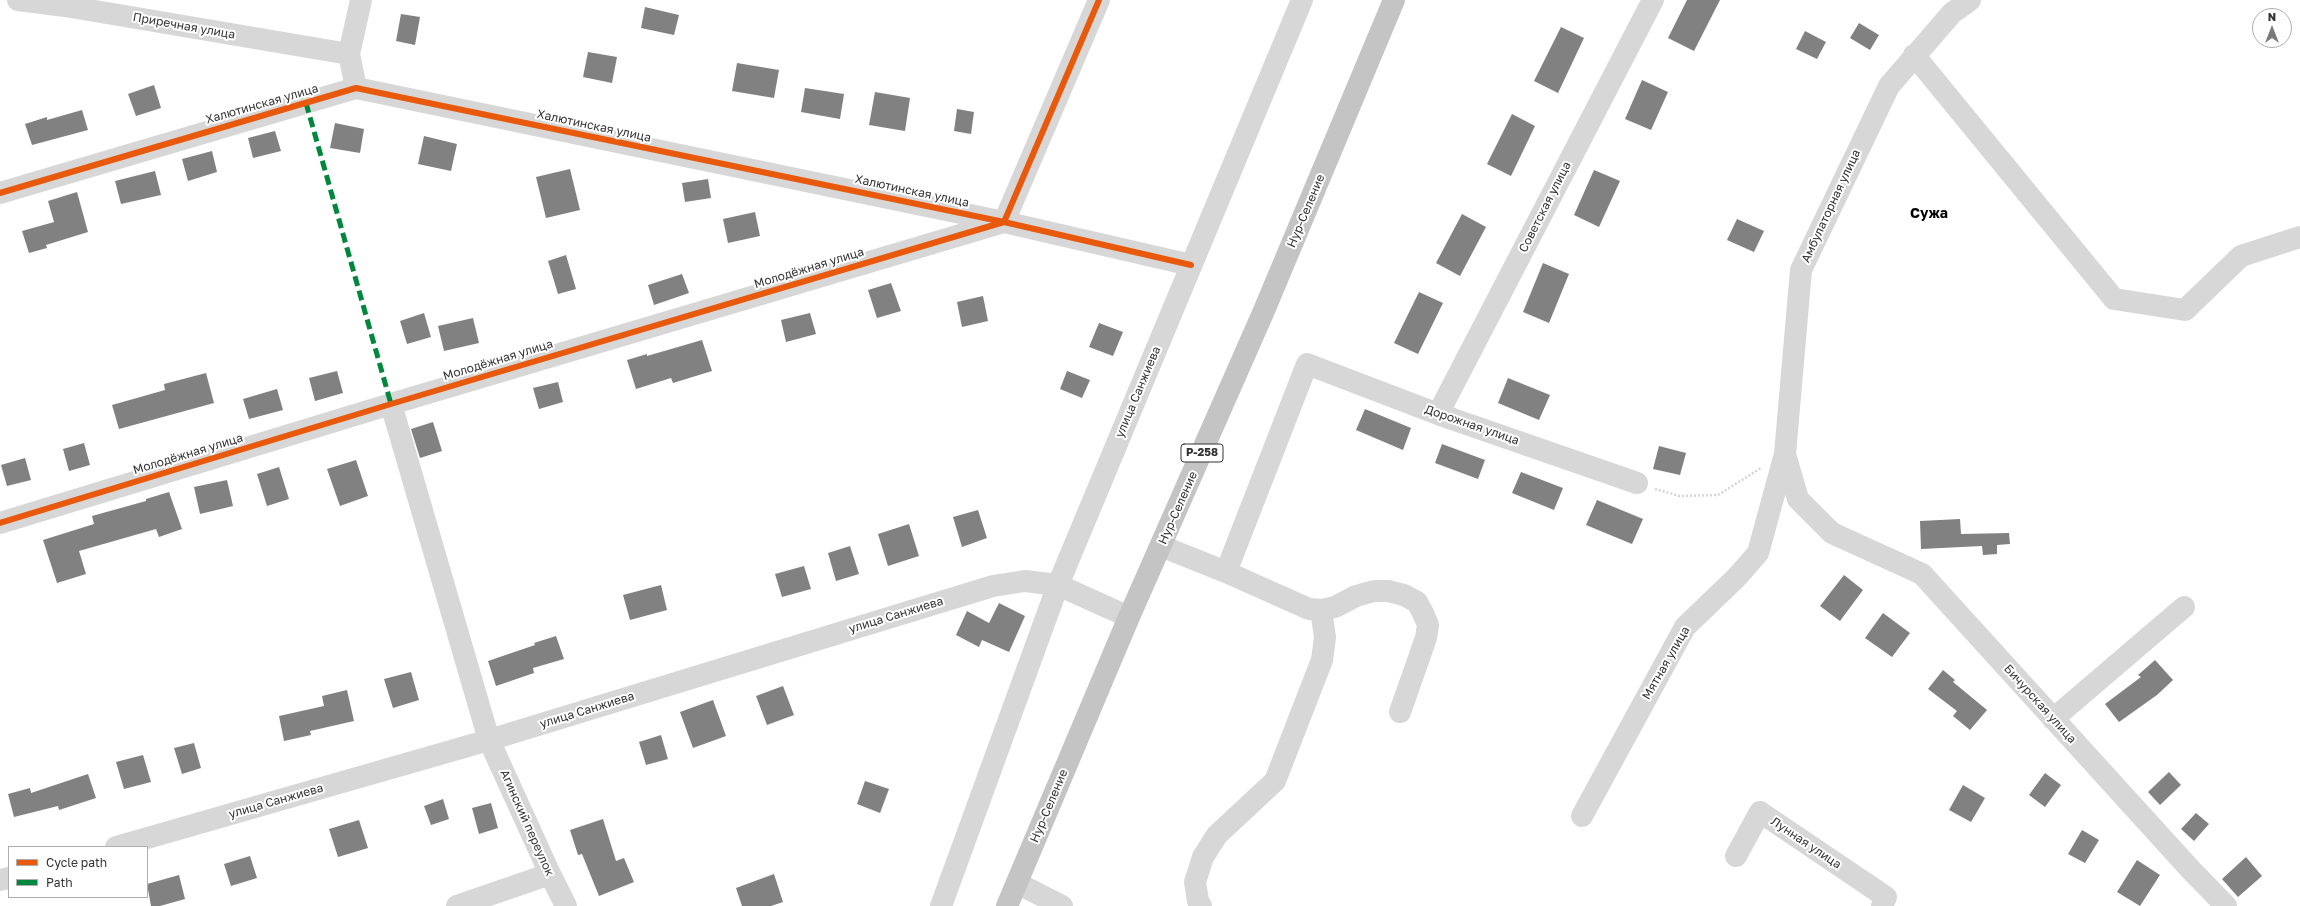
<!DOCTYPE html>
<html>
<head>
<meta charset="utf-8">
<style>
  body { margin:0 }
  #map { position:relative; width:2300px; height:906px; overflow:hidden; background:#fff; font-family:"Golos Text",sans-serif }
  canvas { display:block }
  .legend { position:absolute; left:8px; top:846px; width:140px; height:52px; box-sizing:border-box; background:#fff; border:1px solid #adadad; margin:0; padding:5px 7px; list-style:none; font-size:12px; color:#333 }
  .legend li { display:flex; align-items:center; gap:8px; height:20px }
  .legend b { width:20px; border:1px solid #adadad }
  .north { position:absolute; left:2252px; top:8px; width:40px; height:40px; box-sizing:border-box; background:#fff; border:1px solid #adadad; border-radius:50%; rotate:0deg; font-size:11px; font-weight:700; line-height:16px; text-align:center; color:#333 }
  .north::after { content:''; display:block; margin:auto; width:14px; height:18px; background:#7a7a7a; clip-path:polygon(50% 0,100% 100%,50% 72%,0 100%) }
</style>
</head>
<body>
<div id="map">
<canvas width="2300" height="906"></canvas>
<ul class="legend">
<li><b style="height:5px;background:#e8590c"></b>Cycle path</li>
<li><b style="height:5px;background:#00873e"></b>Path</li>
</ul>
<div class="north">N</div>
</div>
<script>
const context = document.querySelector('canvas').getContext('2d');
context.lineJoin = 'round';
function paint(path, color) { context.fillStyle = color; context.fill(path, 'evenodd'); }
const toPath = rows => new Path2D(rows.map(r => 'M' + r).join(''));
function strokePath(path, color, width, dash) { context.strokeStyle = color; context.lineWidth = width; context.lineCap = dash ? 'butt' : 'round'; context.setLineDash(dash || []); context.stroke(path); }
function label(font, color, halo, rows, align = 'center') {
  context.font = font + ' "Golos Text",sans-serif'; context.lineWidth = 4; context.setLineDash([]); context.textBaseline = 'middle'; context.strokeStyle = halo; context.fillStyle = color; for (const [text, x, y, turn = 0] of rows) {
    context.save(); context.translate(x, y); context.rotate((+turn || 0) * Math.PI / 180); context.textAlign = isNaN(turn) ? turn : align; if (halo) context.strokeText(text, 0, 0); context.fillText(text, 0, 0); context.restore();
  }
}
paint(toPath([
  [1687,0,1720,0,1694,51,1668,38],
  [645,7,679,15,674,35,641,28],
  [401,14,420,17,415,45,396,41],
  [1859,23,1879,35,1870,50,1850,38],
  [1561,27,1584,38,1558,93,1534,81],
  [1805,31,1826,42,1817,59,1796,49],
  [588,52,617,57,612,83,583,77],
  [737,63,779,70,774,98,732,91],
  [1642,80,1668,92,1651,130,1625,119],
  [154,85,161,108,136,116,128,94],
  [805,88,844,94,840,119,801,112],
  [875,92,910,98,905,131,869,125],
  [957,109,974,112,971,134,954,131],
  [82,110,88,130,32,145,25,124,47,117,47,120],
  [1512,114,1535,126,1511,176,1487,164],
  [335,123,364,129,360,153,330,148],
  [275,131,281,151,253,158,248,138],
  [424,136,457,144,451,171,418,164],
  [212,151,217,172,188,181,182,159],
  [570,169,580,210,546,218,536,177],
  [1594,170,1620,181,1599,227,1574,215],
  [155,171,161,195,121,204,115,181],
  [708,179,711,198,685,202,682,183],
  [77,192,88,232,46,245,47,248,29,253,22,231,54,222,48,201],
  [755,212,760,236,728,243,723,219],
  [1462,214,1486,227,1460,276,1436,263],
  [1737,219,1764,231,1754,252,1727,240],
  [566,255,576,289,558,294,548,261],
  [1543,263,1569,274,1549,323,1523,312],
  [682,274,689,293,654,305,648,285],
  [891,283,901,311,877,318,868,290],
  [1419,292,1443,303,1418,354,1394,343],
  [983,296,988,321,962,327,957,302],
  [424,313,431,337,407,344,400,321],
  [810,313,816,334,786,342,781,320],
  [473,318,479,343,444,351,438,326],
  [1099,323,1123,332,1113,356,1089,347],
  [702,340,712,371,673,383,671,378,636,389,627,360,647,354,647,356],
  [337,371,343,393,315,401,309,378],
  [1067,371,1090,380,1082,398,1060,389],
  [206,373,214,403,119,429,112,405,165,390,164,384],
  [1508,378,1550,395,1539,420,1498,403],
  [558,382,563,402,539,409,533,388],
  [277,389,283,410,249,419,243,399],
  [1365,409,1411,428,1403,450,1356,430],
  [433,422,442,451,420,458,411,429],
  [84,443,90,465,69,471,63,449],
  [1442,444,1485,460,1478,479,1435,463],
  [1659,446,1686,453,1680,475,1653,469],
  [25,458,31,480,7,486,1,465],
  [356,460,368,496,340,506,327,469],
  [279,467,289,499,267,506,257,474],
  [1521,472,1563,488,1554,510,1512,493],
  [227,480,233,506,200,514,194,487],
  [169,492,182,529,159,537,156,529,79,551,86,574,57,583,43,540,94,524,92,516,146,501,146,499],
  [1597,500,1643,519,1632,544,1586,525],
  [978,510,987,538,962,547,953,517],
  [1960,519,1961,534,2009,533,2010,544,1997,545,1997,554,1983,555,1982,546,1921,549,1920,521],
  [909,524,919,556,888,566,878,534],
  [850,546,859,574,836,581,828,553],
  [804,566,811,589,782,597,775,574],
  [1844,575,1863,590,1840,621,1820,606],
  [661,585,667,610,630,620,623,595],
  [999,603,1025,616,1009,652,982,640,979,647,956,635,967,611,989,623],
  [1883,613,1910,633,1892,657,1865,638],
  [556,636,564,659,533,668,534,673,496,686,488,661,535,645,534,643],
  [2155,660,2173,680,2157,695,2119,722,2105,704,2141,677,2138,675],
  [1943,670,1955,680,1953,682,1987,710,1970,730,1953,716,1957,711,1928,689],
  [411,672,419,700,393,708,384,679],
  [783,686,794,715,767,725,756,696],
  [347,690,354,721,310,731,311,735,284,741,279,716,324,706,322,696],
  [713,700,726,736,693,748,680,712],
  [661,735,668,759,646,765,639,742],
  [194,743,201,768,182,774,174,748],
  [143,755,151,782,124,789,116,762],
  [2169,772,2181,785,2160,805,2148,792],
  [2045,773,2061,785,2045,807,2029,795],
  [88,774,96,798,59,810,58,806,14,817,8,794,30,788,31,793],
  [865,781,889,789,880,813,857,804],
  [1963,785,1985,798,1971,822,1949,810],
  [443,799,449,819,431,825,424,806],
  [491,803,498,828,479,834,472,808],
  [2196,813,2209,824,2194,841,2181,829],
  [603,819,616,861,624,858,634,882,599,896,582,854,578,855,570,830],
  [359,820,368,848,338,857,329,829],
  [2082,830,2099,840,2085,863,2068,854],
  [250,856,257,878,231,886,224,864],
  [2246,857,2262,876,2238,897,2222,879],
  [2137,860,2160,875,2140,906,2117,892],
  [774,874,783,902,771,906,742,906,736,888],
  [179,875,185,899,160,906,151,906,147,884]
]), '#818181');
strokePath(toPath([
  [1655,489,1680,496,1718,495,1761,468]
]), '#d6d6d6', 2.5, [2, 2]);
strokePath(toPath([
  [18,0,65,6,349,54],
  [1970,0,1952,13,1889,86,1801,270,1785,454,1798,499,1832,533,1922,574,2191,870,2226,906],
  [1914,55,2114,299,2185,310,2241,256,2300,237],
  [356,88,349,54,361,0],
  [0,193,356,88,1004,222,1191,265],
  [391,404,489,740,550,874,566,906],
  [1438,414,1653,0],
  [0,523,391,404,1004,222,1099,0],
  [1161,546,1226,572],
  [1400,712,1426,638,1428,625,1423,613,1417,602,1404,595,1388,591,1374,591,1356,596,1335,607,1321,610,1309,609,1226,572,1307,364,1438,414,1637,483],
  [2053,719,2184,607],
  [1582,816,1685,627,1737,577,1758,553,1785,454],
  [116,847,489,740,993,586,1025,581,1058,585,1129,617],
  [1736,856,1760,812,1886,897,1882,906],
  [0,880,9,878],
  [1017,883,1062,906],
  [457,906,550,874],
  [941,906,1058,585,1302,0],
  [1201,906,1198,901,1195,882,1203,857,1217,835,1275,781,1322,660,1325,637,1321,610]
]), '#d7d7d7', 22);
strokePath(toPath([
  [1007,906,1129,617,1263,313,1394,0]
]), '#c4c4c4', 22);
strokePath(toPath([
  [306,103,391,404]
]), '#00873e', 5, [10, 5]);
strokePath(toPath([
  [0,193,356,88,1004,222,1191,265],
  [0,523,391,404,1004,222,1099,0]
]), '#e8590c', 6);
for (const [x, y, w] of [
  [1202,453,42]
]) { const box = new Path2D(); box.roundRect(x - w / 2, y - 9, w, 18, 3); context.fillStyle = '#fff'; context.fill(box); strokePath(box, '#333', 1); }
label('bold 11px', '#333', null, [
  ["Р-258",1202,453]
]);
label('12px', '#333', '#fff', [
  ["Приречная улица",184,26,10],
  ["Халютинская улица",262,104,-16],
  ["Халютинская улица",594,126,12],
  ["Халютинская улица",912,191,12],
  ["Амбулаторная улица",1831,206,-65],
  ["Советская улица",1545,207,-63],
  ["Нур-Селение",1306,211,-67],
  ["Молодёжная улица",809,268,-17],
  ["Молодёжная улица",498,360,-17],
  ["улица Санжиева",1138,392,-67],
  ["Дорожная улица",1472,425,19],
  ["Молодёжная улица",188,454,-17],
  ["Нур-Селение",1178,508,-66],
  ["улица Санжиева",896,615,-17],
  ["Мятная улица",1666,663,-60],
  ["Бичурская улица",2040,704,48],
  ["улица Санжиева",587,710,-17],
  ["улица Санжиева",276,801,-16],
  ["Нур-Селение",1049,806,-67],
  ["Агинский переулок",527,823,66],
  ["Лунная улица",1806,843,34]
]);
label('bold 14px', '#000', '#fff', [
  ["Сужа",1929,214]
]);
</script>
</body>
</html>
